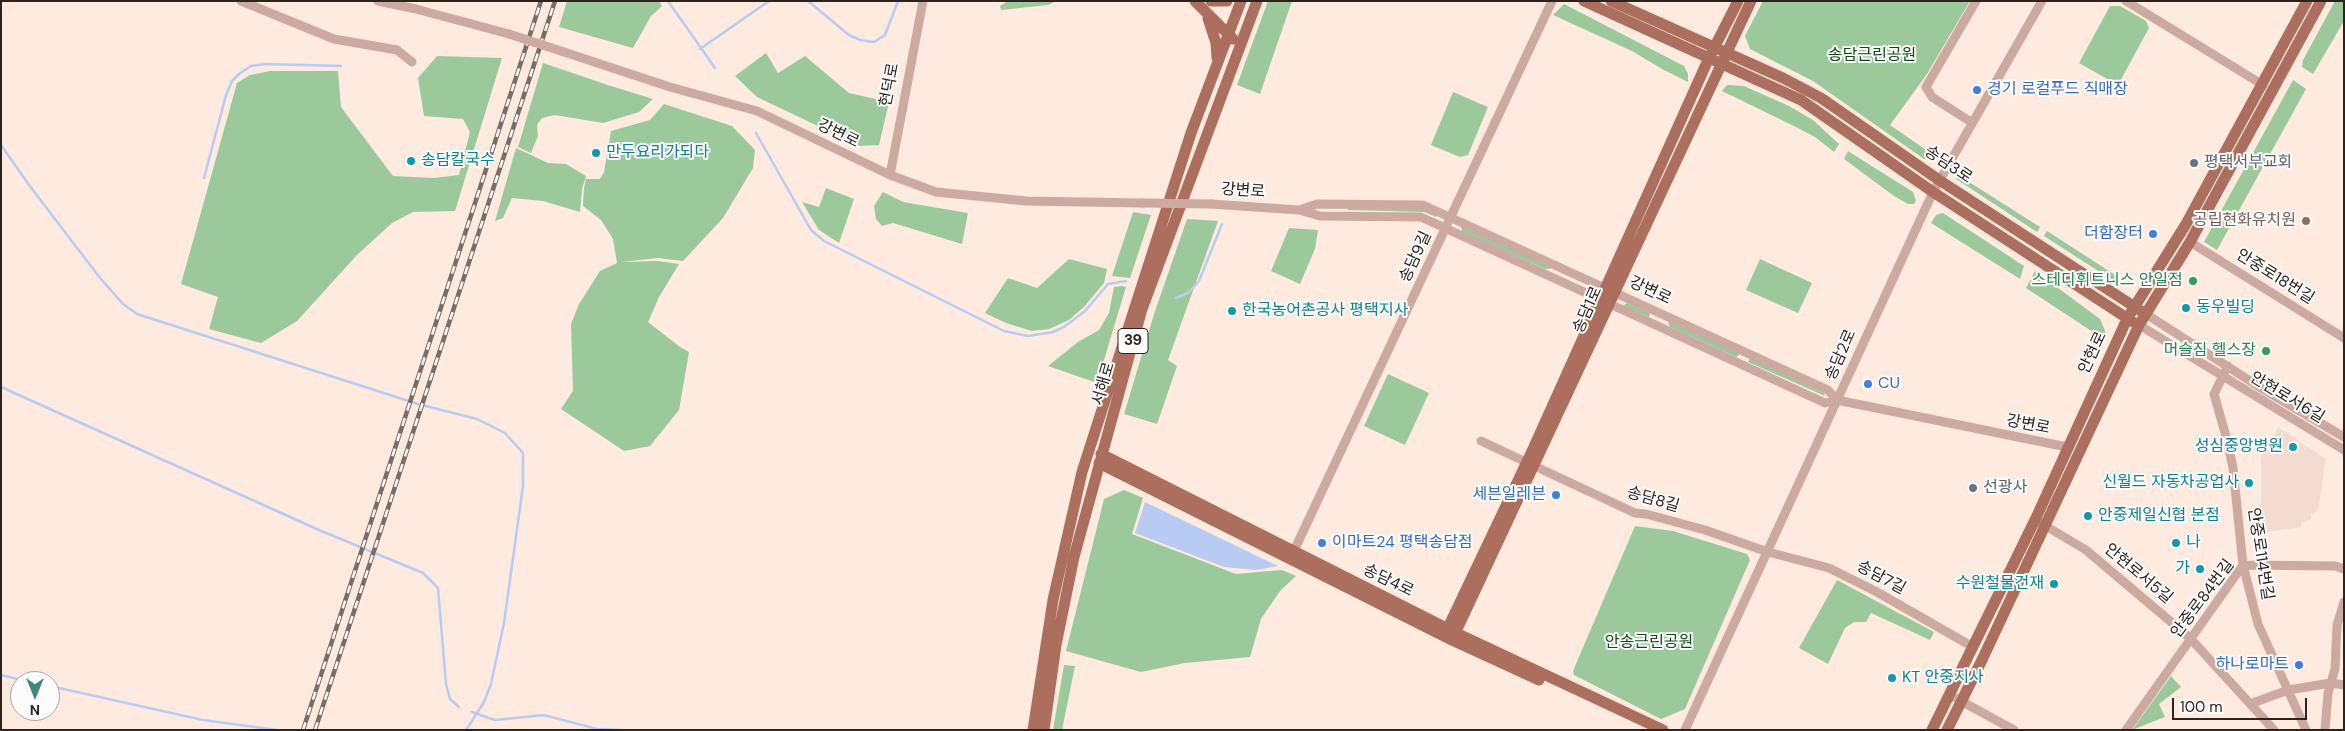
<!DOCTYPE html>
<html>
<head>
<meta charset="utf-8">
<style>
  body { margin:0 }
  #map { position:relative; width:2345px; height:731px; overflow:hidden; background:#feeade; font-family:"DM Sans",sans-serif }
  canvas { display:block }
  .frame { position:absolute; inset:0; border:2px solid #2c231e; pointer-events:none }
  .north { position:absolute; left:10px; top:671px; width:50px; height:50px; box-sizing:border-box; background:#fcfcfc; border:1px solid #a9a5a3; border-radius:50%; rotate:180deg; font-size:14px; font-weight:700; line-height:20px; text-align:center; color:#2c231e }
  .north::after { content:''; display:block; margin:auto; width:18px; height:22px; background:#41877f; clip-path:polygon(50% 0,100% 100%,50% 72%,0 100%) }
  .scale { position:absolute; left:2172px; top:698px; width:135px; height:22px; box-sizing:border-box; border:2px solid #2c231e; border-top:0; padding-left:6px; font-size:15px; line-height:18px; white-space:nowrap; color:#2c231e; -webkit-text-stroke:4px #fcfcfc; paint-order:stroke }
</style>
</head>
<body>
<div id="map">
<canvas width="2345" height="731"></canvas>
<div class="frame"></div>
<div class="north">N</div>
<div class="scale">100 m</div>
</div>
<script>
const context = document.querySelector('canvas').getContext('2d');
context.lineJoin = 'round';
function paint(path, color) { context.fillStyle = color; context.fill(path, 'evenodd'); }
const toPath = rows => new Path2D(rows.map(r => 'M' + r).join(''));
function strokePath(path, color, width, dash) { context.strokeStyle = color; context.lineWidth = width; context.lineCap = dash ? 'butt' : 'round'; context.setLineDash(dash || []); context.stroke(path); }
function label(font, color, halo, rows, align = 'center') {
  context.font = font + ' "DM Sans","Noto Sans KR",sans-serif'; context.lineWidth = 4; context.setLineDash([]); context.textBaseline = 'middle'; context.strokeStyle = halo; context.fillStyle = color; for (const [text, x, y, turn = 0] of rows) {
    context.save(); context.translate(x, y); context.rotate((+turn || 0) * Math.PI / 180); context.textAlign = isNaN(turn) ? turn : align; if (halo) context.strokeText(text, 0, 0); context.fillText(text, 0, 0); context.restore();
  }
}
paint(toPath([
  [2278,427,2326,459,2318,511,2311,514,2311,519,2301,523,2301,527,2261,533,2261,447,2268,449]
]), '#f3dbd1');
paint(toPath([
  [567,1,659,1,662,6,651,16,633,48,559,27],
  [1008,1,1056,1,1048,5,1001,10,1000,6],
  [1268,1,1292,1,1260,94,1237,85],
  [1763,1,1970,1,1927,74,1890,125,1935,156,1931,160,1924,159,1813,81,1750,49,1745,36],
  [2335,1,2344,1,2344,21,2313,74,2302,67,2303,60],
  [1564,4,1684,66,1688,74,1688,82,1662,69,1632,51,1553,15],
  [2110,6,2120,6,2146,21,2149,28,2118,85,2079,63],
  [766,53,778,73,805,56,849,93,889,102,879,145,860,146,757,97,735,76],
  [437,56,502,58,455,211,413,212,392,223,357,255,297,321,261,343,209,329,218,297,181,284,237,83,250,75,270,71,338,71,341,107,393,176,434,178,459,175,470,132,463,119,424,116,418,78],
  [543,63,611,86,653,99,639,112,603,123,555,115,542,118,537,125,538,136,531,153,518,147],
  [2293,80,2306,89,2217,250,2204,242],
  [1727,85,1744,86,1789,106,1813,120,1839,144,1834,152,1815,137,1796,127,1722,91],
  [1453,92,1488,107,1468,155,1460,157,1431,145],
  [664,104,732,126,755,150,753,168,723,218,683,261,658,258,621,262,658,261,679,264,659,297,648,322,680,347,689,352,679,410,650,446,624,451,561,409,573,391,571,324,579,304,600,271,617,263,613,239,601,220,583,206,584,188,586,179,600,179,604,172,611,131,650,120],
  [516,148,548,163,566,164,586,176,582,189,580,212,543,201,512,198,503,218,495,221],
  [1848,151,1913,192,1916,201,1914,204,1908,204,1894,196,1844,159],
  [1958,175,2040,227,2037,232,1956,179],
  [826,188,854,199,839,243,819,230,802,202,819,207],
  [883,192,903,202,968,213,962,244,893,223,882,226,876,219,874,206],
  [1352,207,1424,209,1438,213,1436,217,1424,212,1347,210],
  [1133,212,1151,215,1130,278,1112,276],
  [1943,213,2024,266,2020,279,1931,223,1936,215],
  [1187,219,1218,221,1168,360,1177,366,1157,424,1124,414,1155,311],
  [1461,226,1550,267,1550,269,1545,269,1462,232],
  [1289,228,1318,230,1315,249,1300,284,1271,271],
  [2047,231,2126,282,2124,285,2117,283,2044,236],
  [1069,259,1107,269,1104,283,1084,307,1069,320,1049,329,1032,331,1006,323,985,313,1008,278,1037,288],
  [1760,259,1812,283,1798,313,1746,290],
  [2035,271,2100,319,2106,333,2102,338,2026,288],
  [1122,286,1126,287,1097,383,1048,366,1078,342,1099,330,1109,313,1114,287],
  [1627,303,1648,312,1650,315,1649,317,1626,307,1624,305],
  [1671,321,1739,353,1739,355,1736,357,1670,327,1668,323],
  [1750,358,1824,393,1825,396,1748,362],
  [1388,374,1429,393,1405,445,1364,426],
  [1124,490,1143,498,1132,534,1236,574,1282,570,1296,576,1280,591,1261,619,1250,657,1185,663,1141,672,1066,651,1104,499],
  [1635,526,1673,531,1747,554,1750,560,1685,709,1661,719,1574,675,1573,671],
  [1837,580,1934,632,1930,640,1871,613,1866,622,1854,622,1845,628,1828,664,1799,648],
  [1064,665,1075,666,1062,730,1053,730],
  [2171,676,2181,687,2159,704,2165,717,2132,730]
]), '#9bc99b');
paint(toPath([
  [1145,502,1278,566,1256,570,1224,567,1135,533]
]), '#b8ccf3');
strokePath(toPath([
  [668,1,715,68],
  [808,1,849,35,860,40,874,42,885,35,898,1],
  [700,49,769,1],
  [756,133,811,230,824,241,1004,331,1028,336,1053,332,1064,327,1085,311,1108,284,1126,281],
  [1,145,29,185,100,278,123,304,137,314,418,404,477,419,505,433,523,453,523,486,504,623,491,684,484,702,466,730],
  [204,178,226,95,232,81,239,74,251,66,264,64,341,66],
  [1176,298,1188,293,1199,281,1222,224],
  [1,387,319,530,423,573,438,588,446,684,450,699,459,707],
  [1,675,26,681],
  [50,686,203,720,277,730],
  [472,712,495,720,544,715,597,729,622,730]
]), '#b8ccf3', 2.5);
strokePath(toPath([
  [241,1,334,39,397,50,412,62],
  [378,1,416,9,509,34],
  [2126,1,2263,85],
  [561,51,670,87,757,111,890,175,936,192,1026,201,1142,203],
  [1971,122,1932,97,1926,87,1976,1],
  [890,175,923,1],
  [1211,204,1299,210,1320,216,1421,217,1825,403,1837,400,2067,447],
  [1300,210,1317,204,1423,205,1828,390,1837,400],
  [2190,242,2344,338],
  [2146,314,2261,388,2344,437],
  [2139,325,2344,450],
  [2228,366,2214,394,2227,440,2233,468,2243,565,2258,624,2306,730],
  [1481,441,1635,513,1646,514,1705,530,1768,552,1829,568,1877,592,1973,647],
  [2039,522,2086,550,2190,638,2274,730],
  [1292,555,1552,1],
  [1950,695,2014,730],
  [2250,704,2288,690,2331,683,2344,685],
  [1685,730,1933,192,2042,1],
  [2126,730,2243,565,2335,566,2344,569],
  [2325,730,2328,693,2335,669,2337,625,2344,602]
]), '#cdaa9f', 9);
strokePath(toPath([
  [1195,1,1233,39],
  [1211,1,1227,1],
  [1584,1,1801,100,1933,192,2133,322],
  [1611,1,1783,78,1821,98,1939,180,2141,311],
  [1208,18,1216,43,1217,58],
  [1101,454,1456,633,1663,730],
  [1099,463,1452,640,1539,680],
  [1444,636,1533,449,1708,60,1738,1],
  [1452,640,1751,1],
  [1033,730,1053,600,1082,472,1191,133,1241,1],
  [1044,730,1056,645,1074,557,1142,309,1257,1],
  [1932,730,2035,520,2127,319,2186,224,2307,1],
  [1947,730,1982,660,2139,325,2190,242,2321,1]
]), '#ac6f5d', 11);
const rail = toPath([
  [303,730,541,1],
  [315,730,555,1]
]);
strokePath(rail, '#7a6d65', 4.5);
strokePath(rail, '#fcfcfc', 2.5, [8]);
strokePath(toPath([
  [509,34,561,51],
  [1142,203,1211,204]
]), '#cdaa9f', 9);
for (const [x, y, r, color] of [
  [1977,90,5,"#3f7fe0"],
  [596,153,5,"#0f9aa8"],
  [411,161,5,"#0f9aa8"],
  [2194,163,5,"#6b7280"],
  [2306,221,5,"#8d6e63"],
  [2153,234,5,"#3f7fe0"],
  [2193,281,5,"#2e9e5b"],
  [2186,308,5,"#0f9aa8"],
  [1232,311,5,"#0f9aa8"],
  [2266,351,5,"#2e9e5b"],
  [1868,384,5,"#3f7fe0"],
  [2293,447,5,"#0f9aa8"],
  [2249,483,5,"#0f9aa8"],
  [1973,488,5,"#6b7280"],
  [1556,495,5,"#3f7fe0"],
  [2088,516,5,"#0f9aa8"],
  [1322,543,5,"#3f7fe0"],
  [2176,543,5,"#0f9aa8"],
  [2200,569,5,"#0f9aa8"],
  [2054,584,5,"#0f9aa8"],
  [2299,665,5,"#3f7fe0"],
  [1892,678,5,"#0f9aa8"]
]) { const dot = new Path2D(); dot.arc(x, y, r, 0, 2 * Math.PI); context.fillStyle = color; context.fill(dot); strokePath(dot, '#fcfcfc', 2); }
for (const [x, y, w] of [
  [1133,341,30]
]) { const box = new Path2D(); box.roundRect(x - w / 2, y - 12.5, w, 25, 4); context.fillStyle = '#fcfcfc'; context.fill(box); strokePath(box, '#2c231e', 1); }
label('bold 15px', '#2c231e', null, [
  ["39",1133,341]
]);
label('16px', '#0e4a16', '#fcfcfc', [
  ["송담근린공원",1872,56],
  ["안송근린공원",1649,643]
]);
label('16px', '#2c231e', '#fcfcfc', [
  ["현덕로",890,85,-79],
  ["강변로",838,134,26],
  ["송담3로",1948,165,34],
  ["강변로",1243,191,4],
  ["송담9길",1416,257,-65],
  ["안중로18번길",2275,277,32],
  ["강변로",1650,291,25],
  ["송담1로",1588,310,-66],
  ["안현로",2093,353,-65],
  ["송담2로",1841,355,-66],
  ["서해로",1104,384,-74],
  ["안현로서6길",2287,398,31],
  ["강변로",2028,425,11],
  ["송담8길",1653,500,16],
  ["안중로114번길",2260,554,81],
  ["안현로서5길",2138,574,40],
  ["송담7길",1881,578,28],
  ["송담4로",1388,581,26],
  ["안중로84번길",2203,599,-53]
]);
label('16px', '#366cbe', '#fcfcfc', [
  ["경기 로컬푸드 직매장",1987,90],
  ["더함장터",2143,234,"right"],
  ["CU",1878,384],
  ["세븐일레븐",1546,495,"right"],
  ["이마트24 평택송담점",1332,543],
  ["하나로마트",2289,665,"right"]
], 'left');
label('16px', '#0d838f', '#fcfcfc', [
  ["만두요리가되다",606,153],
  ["송담칼국수",421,161],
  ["동우빌딩",2196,308],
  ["한국농어촌공사 평택지사",1242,311],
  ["성심중앙병원",2283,447,"right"],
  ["신월드 자동차공업사",2239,483,"right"],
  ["안중제일신협 본점",2098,516],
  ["나",2186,543],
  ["가",2190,569,"right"],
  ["수원철물건재",2044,584,"right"],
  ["KT 안중지사",1902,678]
], 'left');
label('16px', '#5b616d', '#fcfcfc', [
  ["평택서부교회",2204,163],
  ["선광사",1983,488]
], 'left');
label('16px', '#785e54', '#fcfcfc', [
  ["공립현화유치원",2296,221]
], 'right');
label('16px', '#27864d', '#fcfcfc', [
  ["스테디휘트니스 안일점",2183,281],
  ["머슬짐 헬스장",2256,351]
], 'right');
</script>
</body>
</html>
